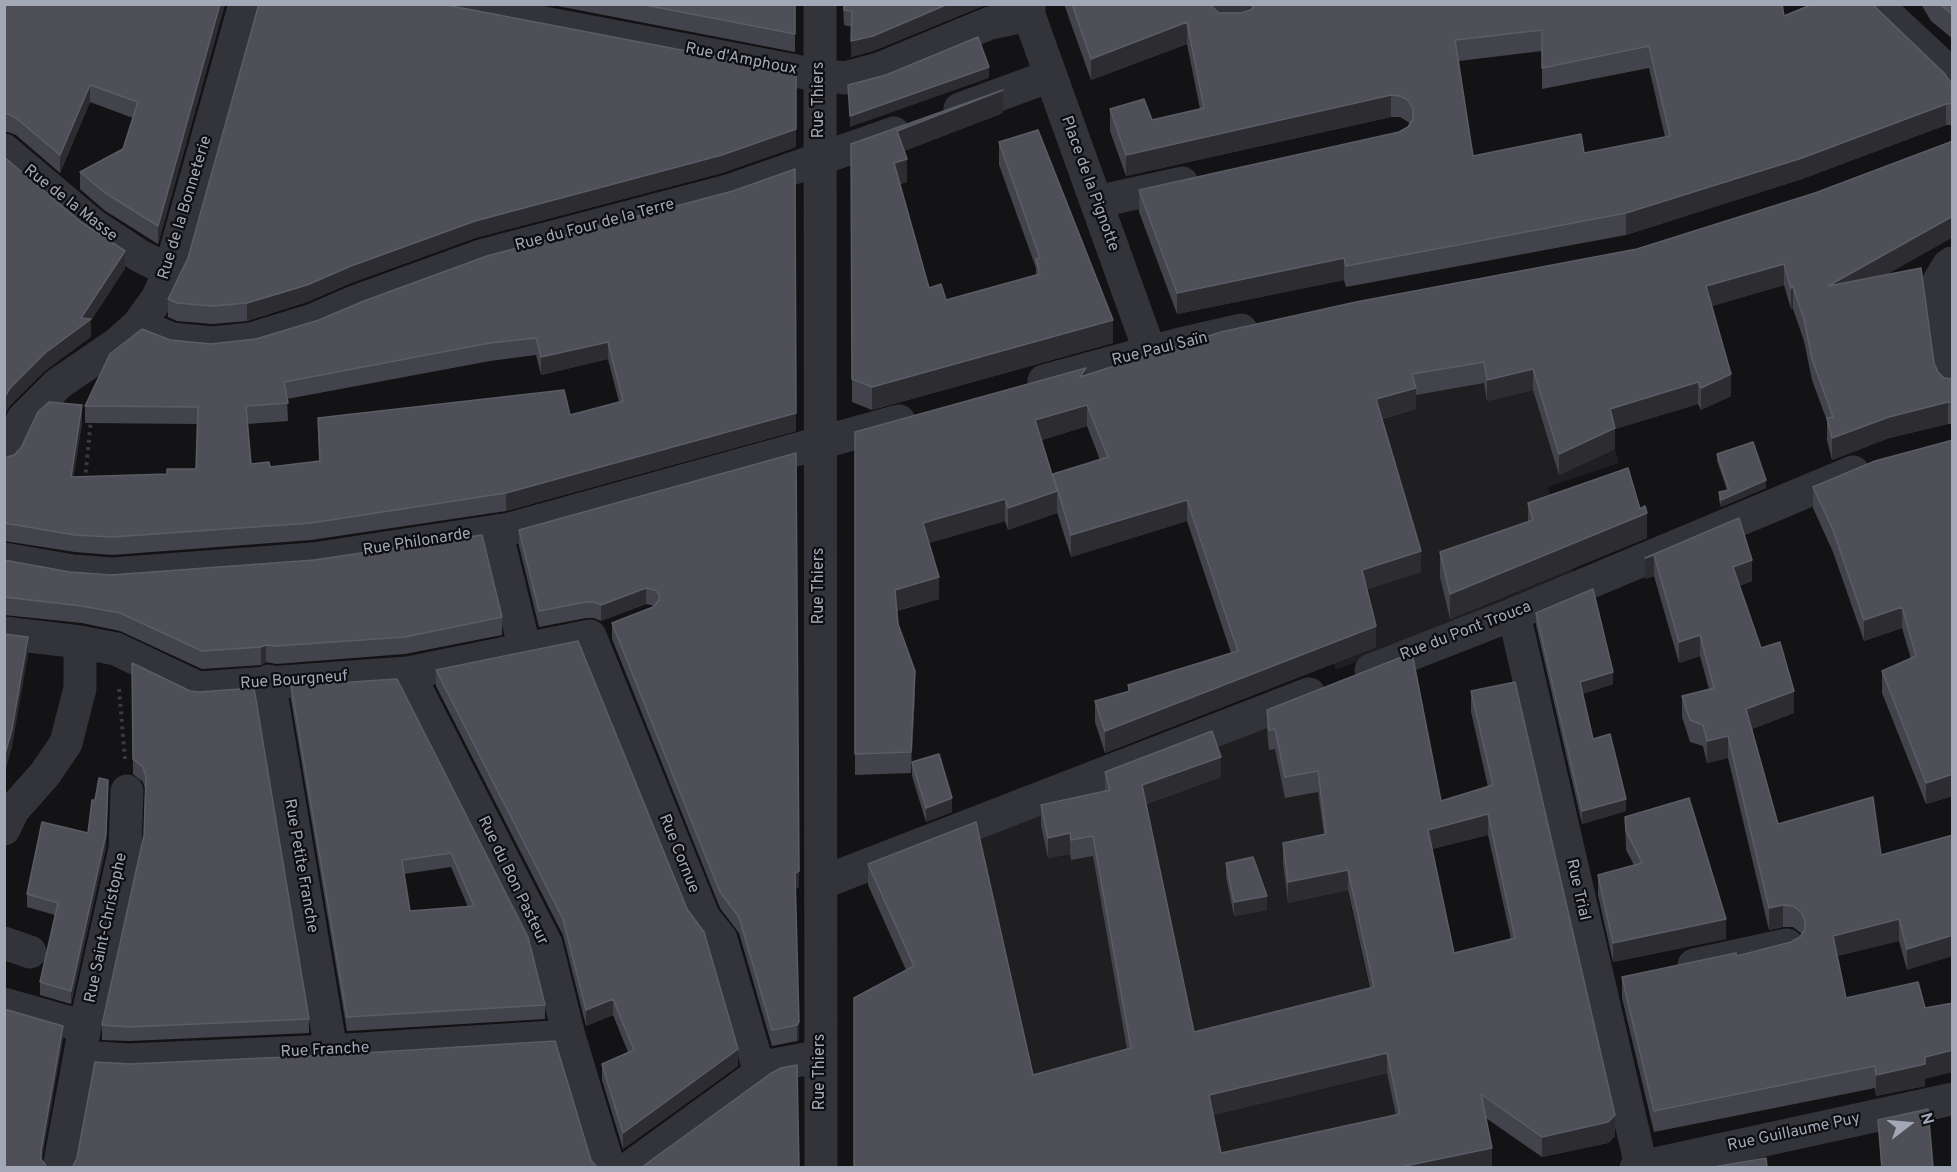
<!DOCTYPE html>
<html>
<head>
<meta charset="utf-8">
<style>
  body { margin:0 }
  #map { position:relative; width:1957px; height:1172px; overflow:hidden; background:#131315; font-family:Overpass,sans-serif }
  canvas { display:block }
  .frame { position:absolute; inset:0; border:6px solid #a3a8b7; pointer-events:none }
  .north { position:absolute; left:1879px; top:1094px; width:60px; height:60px; -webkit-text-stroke:4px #0e0e10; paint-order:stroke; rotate:74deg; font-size:16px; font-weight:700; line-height:24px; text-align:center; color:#a3a8b7 }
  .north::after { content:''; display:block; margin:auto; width:21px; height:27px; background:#a3a8b7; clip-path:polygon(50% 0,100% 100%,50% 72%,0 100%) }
</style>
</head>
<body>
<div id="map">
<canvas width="1957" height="1172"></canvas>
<div class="frame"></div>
<div class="north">N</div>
</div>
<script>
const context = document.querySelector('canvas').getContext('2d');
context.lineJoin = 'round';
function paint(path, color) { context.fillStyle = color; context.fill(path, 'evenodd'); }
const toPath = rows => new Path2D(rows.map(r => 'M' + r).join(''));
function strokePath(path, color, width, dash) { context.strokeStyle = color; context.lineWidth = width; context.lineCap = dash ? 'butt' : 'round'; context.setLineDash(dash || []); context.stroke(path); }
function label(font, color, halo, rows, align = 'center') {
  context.font = font + ' Overpass,sans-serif'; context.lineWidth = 4.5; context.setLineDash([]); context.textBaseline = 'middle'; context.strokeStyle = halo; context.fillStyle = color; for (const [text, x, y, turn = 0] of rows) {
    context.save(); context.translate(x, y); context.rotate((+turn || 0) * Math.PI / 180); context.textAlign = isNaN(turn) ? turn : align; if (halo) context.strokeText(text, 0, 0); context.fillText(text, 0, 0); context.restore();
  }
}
paint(toPath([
  [1578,314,1619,463,1548,487,1575,578,1336,670,1308,577,1338,411],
  [1302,702,1318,796,1332,821,1381,1041,1400,1135,1306,1157,1049,1167,975,837]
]), '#1f1f22');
strokePath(toPath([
  [85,480,91,419],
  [119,689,125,759]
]), '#393b41', 4, [3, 4.5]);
strokePath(toPath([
  [445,4,806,73,845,78,879,69,990,23,1029,15],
  [820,4,821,1168],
  [1029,4,1029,15,1150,352],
  [1212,4,1226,17,1240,16],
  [1876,4,1952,75],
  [960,109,1050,76],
  [4,150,93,225,140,256,170,271],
  [1096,202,1182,183],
  [1952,263,1948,266,1939,281,1952,382],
  [138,325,172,339,213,343,251,339,313,320,357,301,481,256,728,191,894,133],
  [1044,381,1184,343,1241,330],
  [4,457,23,419,58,384,118,343,138,325,157,299,170,271,245,4],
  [496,531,525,650],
  [4,559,73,571,112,574,313,559,510,529,899,421],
  [1514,614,1641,1166],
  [4,633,80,642,116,649,198,688,408,673,590,636,704,918,721,939,760,1073],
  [1371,670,1514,614,1853,472],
  [408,673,546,944,569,1036,609,1168],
  [269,681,331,1051],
  [4,829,13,810,45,774,66,743,80,688,80,642],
  [821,883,1309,694],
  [4,943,30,952],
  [1694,965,1787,945],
  [4,1004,85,1027],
  [80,1057,129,1060,331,1051,569,1036],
  [59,1168,85,1027,125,849,127,791],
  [629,1168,760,1073,774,1065,821,1056],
  [1636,1168,1952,1099]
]), '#33343a', 33);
paint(toPath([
  [4,4,225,4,158,244,104,210,80,189,80,172,123,149,133,118,90,102,60,173,16,135,8,132,4,132],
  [547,4,795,4,795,52],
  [843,4,988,4,983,6,873,51,851,57,852,27,844,25],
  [1064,4,1209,4,1219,13,1241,13,1251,10,1255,4,1782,4,1784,16,1953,86,1953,125,1946,125,1802,179,1626,235,1346,287,1344,280,1177,314,1139,212,1139,190,1399,132,1408,127,1410,124,1408,122,1400,117,1391,117,1126,176,1110,131,1110,109,1152,120,1200,109,1187,44,1091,80],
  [1542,51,1542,89,1649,68,1665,137,1584,153,1473,156,1459,61],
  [1921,4,1953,4,1953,39,1931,21],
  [1003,113,904,151,907,182,900,184,929,288,946,300,1036,276,1036,268,999,165,999,142,1113,343,872,410,852,402,851,144],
  [796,147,722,173,475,238,351,283,307,302,247,321,213,324,177,321,168,317,168,299,188,258],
  [1953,237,1885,275,1938,372,1944,378,1953,379,1953,424,1948,424,1889,438,1832,460,1827,440,1827,421,1812,380,1804,341,1793,309,1791,309,1784,285,1712,306,1731,396,1701,410,1698,404,1615,429,1615,449,1559,475,1533,390,1487,401,1484,383,1416,395,1416,409,1382,419,1421,572,1367,589,1376,647,1105,753,1095,722,1095,701,1128,692,1128,685,1231,653,1187,521,1071,557,1057,512,1057,513,1008,530,1005,521,929,543,939,599,897,611,898,624,915,693,911,773,855,775,855,432,1086,375],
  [1087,426,1100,460,1053,476,1042,440],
  [487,256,796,431,506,511,311,540,112,555,75,552,4,541,4,458,14,455,82,423,73,477,167,474,196,469,197,424,85,423,85,406,170,340,211,344,256,339,319,320],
  [536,355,541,375,608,359,619,402,570,415,318,418,319,461,270,467,251,464,247,424,288,421,287,399,490,361],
  [1953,440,1953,796,1926,804,1882,693,1882,671,1911,659,1902,628,1864,641,1833,552,1813,508,1813,487],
  [796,453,799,887,795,889,799,1039,797,1041,772,1046,739,933,720,908,612,639,612,623,653,607,655,606,646,604,601,621,594,618,586,618,539,627,519,546,519,530],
  [1717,454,1766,488,1721,507,1719,500,1719,492,1727,490,1717,461],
  [1528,503,1640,509,1647,538,1450,619,1440,577,1440,552,1528,522],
  [1739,518,1752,581,1739,586,1761,648,1794,713,1752,729,1778,824,1881,855,1953,835,1907,970,1899,941,1837,956,1846,998,1925,1079,1925,1086,1876,1096,1875,1088,1654,1132,1622,998,1622,977,1737,956,1791,942,1800,937,1802,934,1793,927,1783,927,1769,930,1728,758,1707,763,1703,746,1690,742,1682,717,1682,696,1709,689,1700,656,1679,663,1654,576,1645,579,1645,558],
  [4,560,70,572,502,617,502,635,405,654,276,664,266,662,261,665,202,669,120,631,82,623,4,615],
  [1536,613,1613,684,1582,694,1593,739,1626,811,1582,824,1536,625],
  [132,663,309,1019,309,1033,129,1041,102,1040,102,1025,144,835,145,789,143,782,133,774],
  [436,670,738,1066,623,1149,602,1080,602,1064,628,1052,613,1015,586,1026,563,935,436,686],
  [397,679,545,1005,545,1019,347,1031,291,700,291,686],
  [451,867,468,907,410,911,404,874],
  [1471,691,1615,1136,1608,1143,1542,1157,1486,1118,1492,1167,854,1167,906,970,868,885,868,864,1033,1075,1127,1049,1093,856,1071,860,1070,854,1048,858,1041,825,1041,805,1105,791,1105,772,1221,777,1146,804,1194,1032,1370,988,1348,890,1288,903,1283,863,1283,843,1324,834,1318,792,1285,798,1275,749,1269,750,1267,730,1267,710,1441,801,1488,787,1471,712],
  [1488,835,1511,939,1454,953,1432,849],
  [1387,1073,1396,1115,1221,1153,1213,1115],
  [912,762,952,812,926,822,912,776],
  [108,792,106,847,71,1004,40,995,40,982,55,915,27,907,27,894,88,833,95,800],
  [1625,817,1726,939,1613,962,1598,895,1598,875,1634,865,1626,850],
  [1226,863,1267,910,1234,916,1226,877],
  [1878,1120,1933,1167,1881,1167]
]), '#43444b');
paint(toPath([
  [220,4,225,4,158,244,158,226],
  [948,4,988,4,983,6,873,51,851,57,851,41],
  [1187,22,1187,44,1091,80,1091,59],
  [989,67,989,78,850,127,850,116],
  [90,85,90,102,60,173,60,155],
  [1003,90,1003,113,897,154,897,131],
  [1391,95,1391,117,1126,176,1126,155],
  [1946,104,1946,125,1802,179,1626,235,1626,213],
  [796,129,796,147,722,173,475,238,351,283,307,302,247,321,247,303,475,221],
  [907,159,907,182,894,185,894,163],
  [1953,216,1953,237,1828,308,1828,286],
  [125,251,125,269,91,321,91,337,45,371,10,406,4,416,4,398,10,388,81,318],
  [1344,258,1344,280,1177,314,1177,293],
  [1784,264,1784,285,1706,308,1706,286],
  [1793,287,1793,309,1791,309,1791,288],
  [1113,320,1113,343,872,410,872,387],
  [608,342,608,359,541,375,541,357],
  [1086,368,1086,389,1080,377],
  [1533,369,1533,390,1487,401,1487,380],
  [1731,374,1731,396,1701,410,1701,388],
  [1698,382,1698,404,1615,429,1615,449,1559,475,1559,454,1610,409],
  [1416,388,1416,409,1376,420,1376,399],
  [1948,402,1948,424,1889,438,1832,460,1832,438,1889,417],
  [82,405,82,423,71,495,71,477],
  [1087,405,1087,426,1035,442,1035,420],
  [796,413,796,431,506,511,506,493],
  [1766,480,1766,488,1721,507,1721,500],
  [1057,491,1057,513,1008,530,1008,508],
  [1005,499,1005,521,923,545,923,523],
  [1187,500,1187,521,1071,557,1071,535],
  [1647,513,1647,538,1450,619,1450,594],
  [1421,551,1421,572,1362,591,1362,570],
  [1654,555,1654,576,1645,579,1645,558],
  [1752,560,1752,581,1733,589,1733,567],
  [939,577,939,599,895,611,895,590],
  [646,588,646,604,601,621,601,605],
  [1902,607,1902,628,1864,641,1864,620],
  [1376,626,1376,647,1105,753,1105,731],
  [1700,635,1700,656,1679,663,1679,642],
  [28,637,28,655,12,747,4,776,4,758],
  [266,645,266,662,261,665,261,647],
  [915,671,915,693,911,773,911,752],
  [1613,672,1613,684,1580,695,1580,682],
  [1794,691,1794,713,1746,731,1746,709],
  [1728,736,1728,758,1707,763,1707,741],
  [1221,757,1221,777,1142,805,1142,785],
  [1953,774,1953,796,1926,804,1926,783],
  [108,792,106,847,71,1004,71,991],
  [952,798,952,812,926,822,926,808],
  [1626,799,1626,811,1582,824,1582,811],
  [1488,814,1488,835,1428,850,1428,830],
  [1070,833,1070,854,1048,858,1048,838],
  [1348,870,1348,890,1288,903,1288,882],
  [799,871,799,887,795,889,795,873],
  [1267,896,1267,910,1234,916,1234,902],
  [1783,905,1783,927,1769,930,1769,908],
  [1726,919,1726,939,1613,962,1613,943],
  [1899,919,1899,941,1833,957,1833,936],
  [1953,935,1953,956,1907,970,1907,949],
  [613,999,613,1015,586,1026,586,1010],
  [799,1022,799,1039,797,1041,797,1025],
  [63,1026,63,1040,41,1165,41,1151],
  [738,1049,738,1066,623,1149,623,1133],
  [1953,1050,1953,1072,1925,1079,1925,1086,1876,1096,1876,1075,1925,1057],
  [1387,1053,1387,1073,1209,1116,1209,1095],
  [1615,1115,1615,1136,1608,1143,1542,1157,1542,1137],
  [1492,1148,1492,1167,1408,1167,1408,1166]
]), '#2c2c31');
const building = toPath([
  [4,4,220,4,158,226,104,192,80,172,123,149,138,102,90,85,60,155,16,118,8,114,4,114,4,4],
  [259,4,441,4,796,72,796,129,722,155,475,221,351,266,307,285,247,303,213,306,177,303,168,299,188,258,259,4],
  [640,4,795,4,795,34,640,4],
  [844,4,948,4,873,36,851,41,852,11,844,10,844,4],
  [1072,4,1209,4,1219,13,1241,13,1251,10,1255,4,1782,4,1784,16,1813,4,1872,4,1944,73,1953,86,1953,103,1946,104,1802,158,1626,213,1346,266,1344,258,1177,293,1139,190,1399,132,1408,127,1413,119,1413,109,1408,100,1400,96,1391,95,1126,155,1110,109,1144,99,1152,120,1204,108,1187,22,1091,59,1072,4],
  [1542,30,1542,68,1649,46,1670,136,1584,153,1581,134,1473,156,1455,40,1542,30],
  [1940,4,1953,4,1953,15,1940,4],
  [978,37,989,67,850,116,848,85,886,75,978,37],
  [1003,90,897,131,907,159,894,163,929,288,941,284,946,300,1040,274,1036,259,1040,258,999,142,1038,130,1113,320,872,387,852,379,851,144,1003,90],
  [1953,141,1953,216,1828,286,1921,268,1934,363,1938,372,1944,378,1953,379,1953,402,1948,402,1889,417,1832,438,1827,418,1833,417,1812,359,1804,319,1793,287,1791,288,1784,264,1706,286,1731,374,1701,388,1698,382,1610,409,1615,428,1559,454,1533,369,1487,380,1484,362,1412,374,1416,388,1376,399,1421,551,1362,570,1376,626,1105,731,1095,701,1130,691,1128,685,1238,651,1187,500,1071,535,1053,474,1108,457,1087,405,1035,420,1057,491,1008,508,1005,499,923,523,939,577,895,590,898,624,915,671,911,752,855,754,855,432,1086,368,1080,377,1221,332,1356,302,1637,249,1815,193,1953,141],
  [4,157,81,222,125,251,81,318,91,319,45,353,10,388,4,398,4,157],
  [795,169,796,413,506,493,311,523,112,537,75,535,4,523,4,458,14,455,21,448,38,412,49,402,82,405,71,477,167,474,167,469,196,469,198,407,85,406,110,354,142,329,170,340,211,344,256,339,319,320,364,301,487,256,733,191,795,169],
  [536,338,541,357,608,342,623,401,570,415,564,390,318,418,320,461,270,467,269,462,251,464,246,406,288,403,284,382,490,343,536,338],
  [1953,440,1953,774,1926,783,1882,671,1916,656,1902,607,1864,620,1833,530,1813,487,1875,461,1953,440],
  [1753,442,1766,480,1721,500,1719,492,1729,490,1717,454,1753,442],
  [796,453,799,871,795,873,799,1022,797,1025,772,1030,739,917,720,892,612,623,653,607,659,600,659,594,655,590,646,588,601,605,594,602,586,602,539,611,519,530,796,453],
  [1628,468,1640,509,1645,506,1647,513,1450,594,1440,552,1533,520,1528,503,1628,468],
  [1739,518,1752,560,1733,567,1761,648,1780,642,1794,691,1746,709,1778,824,1873,797,1881,855,1953,835,1953,935,1907,949,1899,919,1833,936,1846,998,1918,982,1925,1008,1953,1003,1953,1050,1925,1057,1925,1064,1876,1075,1875,1066,1654,1111,1622,977,1736,953,1737,956,1791,942,1800,937,1805,929,1805,920,1801,912,1793,906,1783,905,1769,908,1728,736,1707,741,1703,725,1690,720,1682,696,1714,688,1700,635,1679,642,1654,555,1645,558,1739,518],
  [482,535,502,617,405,637,276,646,266,645,261,647,202,651,120,613,82,606,4,597,4,560,70,572,111,575,314,560,482,535],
  [1593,589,1613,672,1580,682,1593,739,1610,734,1626,799,1582,811,1536,613,1593,589],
  [4,634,28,637,12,729,4,758,4,634],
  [578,641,687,909,704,932,738,1049,623,1133,602,1064,634,1050,613,999,586,1010,563,919,436,670,578,641],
  [1412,653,1441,801,1493,785,1471,691,1515,682,1615,1115,1608,1122,1542,1137,1481,1094,1492,1148,1400,1167,854,1167,854,998,914,966,868,864,976,822,1033,1075,1131,1048,1093,836,1071,840,1070,833,1048,838,1041,805,1110,790,1105,772,1212,731,1221,757,1142,785,1194,1032,1374,987,1348,870,1288,882,1283,843,1326,834,1318,771,1285,777,1275,729,1269,730,1267,710,1412,653],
  [1488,814,1515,938,1454,953,1428,830,1488,814],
  [1387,1053,1400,1114,1221,1153,1209,1095,1387,1053],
  [132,663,190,691,199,692,254,688,309,1019,129,1027,102,1025,144,835,146,777,143,767,133,759,132,663],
  [397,679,528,937,545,1005,347,1017,291,686,397,679],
  [451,853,474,906,410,911,402,860,451,853],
  [939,754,952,798,926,808,912,762,939,754],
  [99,778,108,780,106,834,71,991,40,982,58,903,27,894,42,822,88,833,92,800,95,800,99,778],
  [1689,798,1726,919,1613,943,1598,875,1642,863,1626,831,1625,817,1689,798],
  [1253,857,1267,896,1234,902,1226,863,1253,857],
  [4,1009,63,1026,41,1151,41,1159,47,1167,4,1167,4,1009],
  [555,1041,591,1160,597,1167,71,1167,73,1166,77,1158,95,1062,130,1064,332,1055,555,1041],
  [797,1065,799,1167,642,1167,770,1074,781,1068,797,1065],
  [1928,1109,1933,1167,1882,1167,1878,1120,1928,1109],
  [1766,1158,1767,1167,1714,1167,1766,1158]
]);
paint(building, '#4e4f57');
strokePath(building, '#5b5d66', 1.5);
label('16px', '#a3a8b7', '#0e0e10', [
  ["Rue d'Amphoux",741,60,11],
  ["Rue Thiers",820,100,-90],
  ["Place de la Pignotte",1089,184,70],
  ["Rue de la Masse",70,204,38],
  ["Rue de la Bonneterie",186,208,-73],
  ["Rue du Four de la Terre",595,226,-15],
  ["Rue Paul Saïn",1160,350,-14],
  ["Rue Philonarde",417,543,-9],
  ["Rue Thiers",820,586,-90],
  ["Rue du Pont Trouca",1466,632,-21],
  ["Rue Bourgneuf",294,681,-4],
  ["Rue Cornue",678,854,68],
  ["Rue Petite Franche",300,866,80],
  ["Rue du Bon Pasteur",512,881,64],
  ["Rue Trial",1577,890,77],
  ["Rue Saint-Christophe",107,928,-78],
  ["Rue Franche",325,1051,-3],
  ["Rue Thiers",821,1072,-90],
  ["Rue Guillaume Puy",1794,1133,-12]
]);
</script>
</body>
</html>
